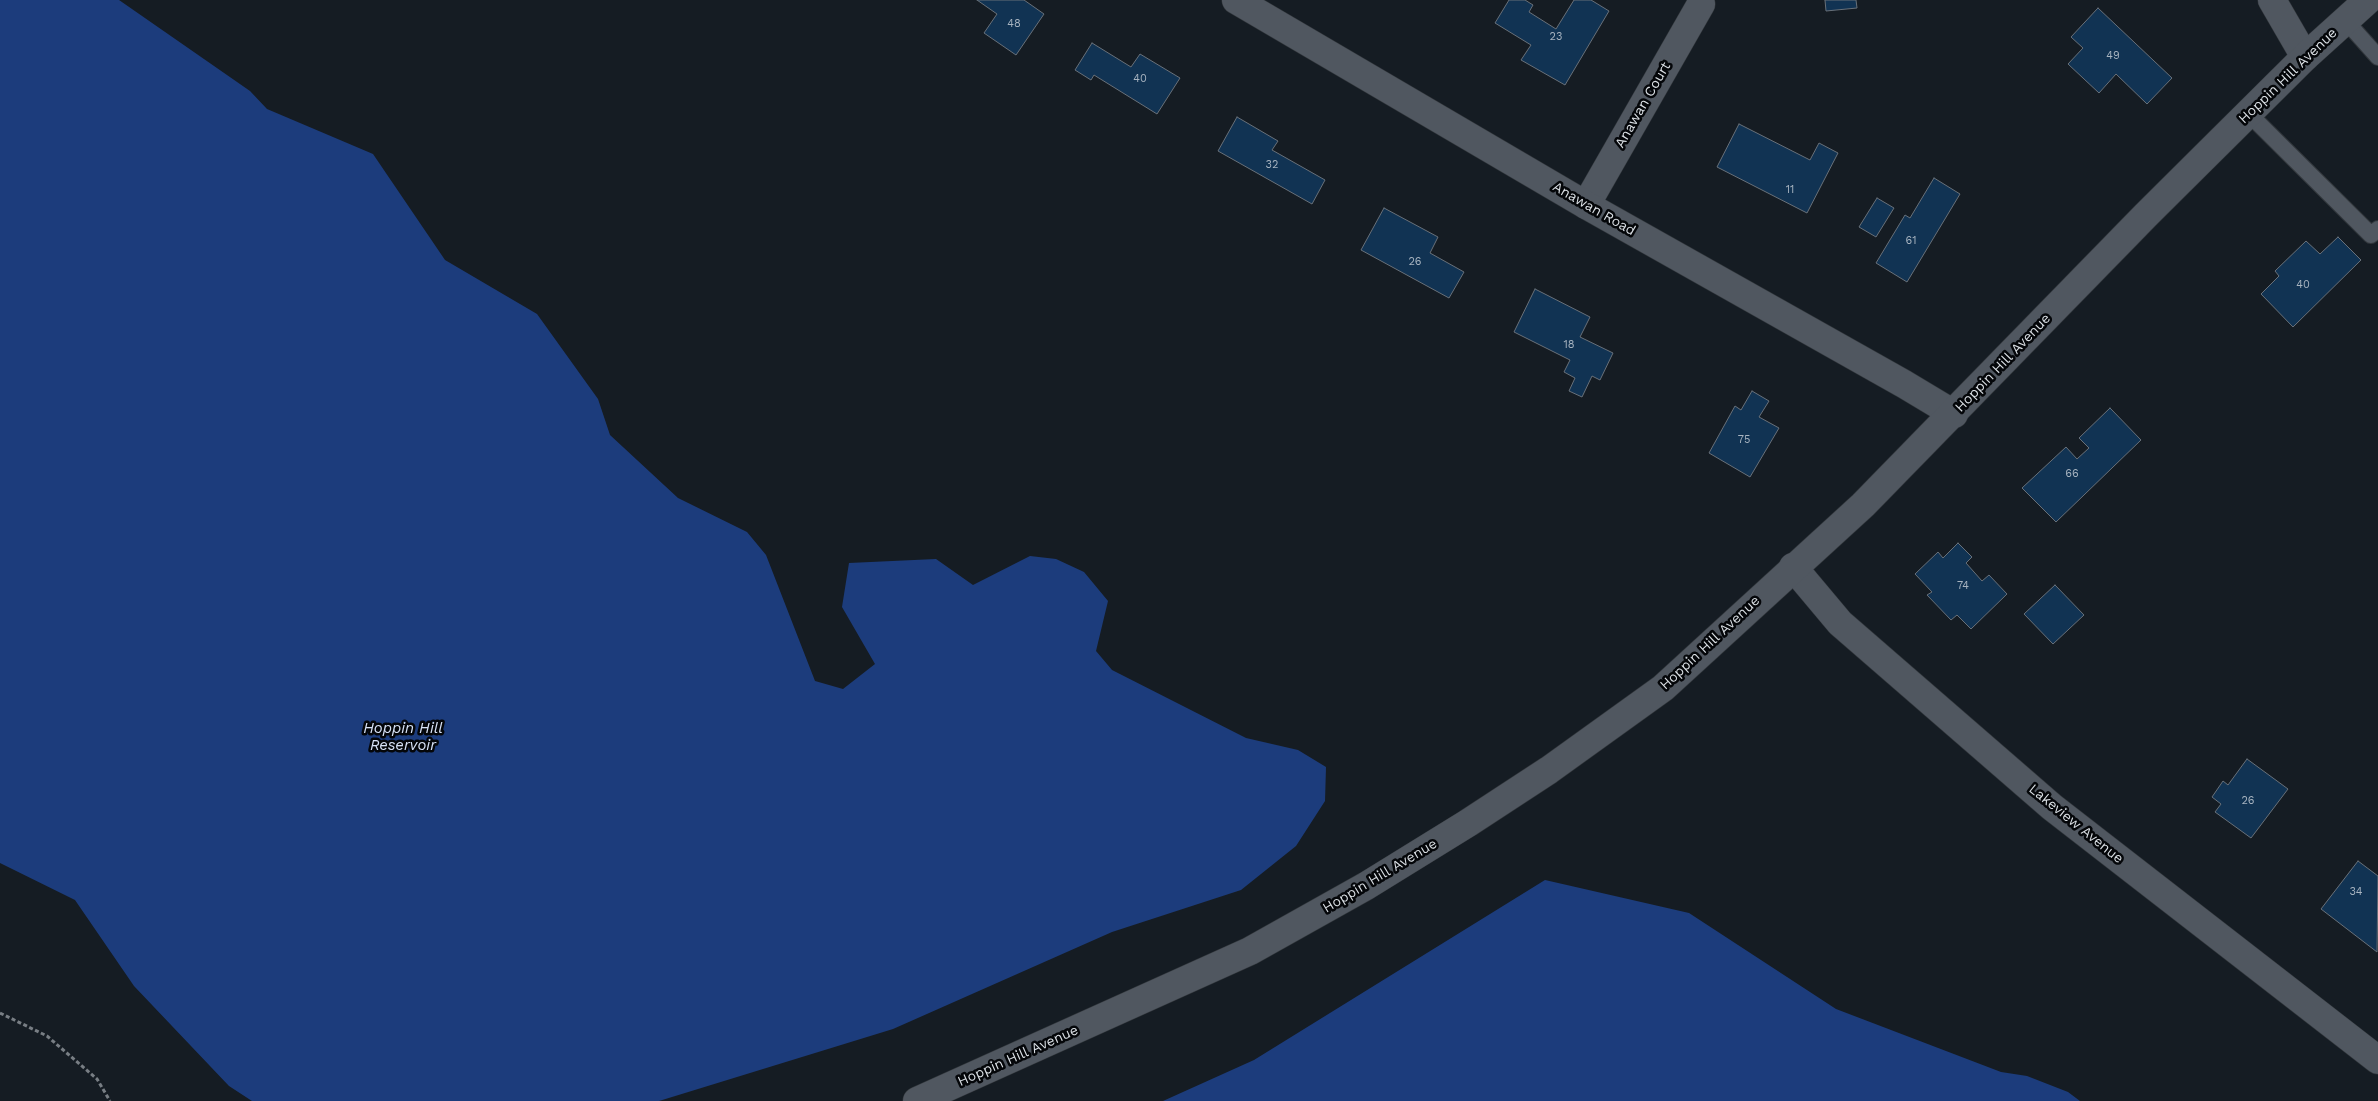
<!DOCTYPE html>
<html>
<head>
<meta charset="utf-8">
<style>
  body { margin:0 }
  canvas { display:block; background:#151c23 }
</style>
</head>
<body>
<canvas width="2378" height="1101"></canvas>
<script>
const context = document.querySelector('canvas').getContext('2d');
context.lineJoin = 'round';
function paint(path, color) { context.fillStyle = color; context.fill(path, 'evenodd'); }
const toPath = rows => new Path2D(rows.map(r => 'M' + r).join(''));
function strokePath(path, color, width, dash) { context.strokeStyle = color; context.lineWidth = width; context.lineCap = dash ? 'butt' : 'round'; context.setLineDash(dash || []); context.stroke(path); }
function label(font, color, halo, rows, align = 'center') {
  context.font = font + ' "Work Sans",sans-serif'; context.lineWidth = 5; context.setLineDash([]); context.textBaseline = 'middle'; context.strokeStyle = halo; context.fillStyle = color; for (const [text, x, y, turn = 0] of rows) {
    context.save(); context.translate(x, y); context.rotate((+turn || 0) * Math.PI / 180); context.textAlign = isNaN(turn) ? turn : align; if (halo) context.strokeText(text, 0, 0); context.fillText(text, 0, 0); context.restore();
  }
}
paint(toPath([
  [0,0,119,0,250,91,267,109,373,154,445,260,537,314,598,399,610,435,678,498,747,532,766,555,815,681,843,689,875,664,842,607,849,563,936,559,973,585,1030,556,1056,559,1084,572,1108,601,1096,651,1112,670,1246,738,1298,750,1326,767,1325,801,1296,846,1241,890,1112,932,893,1029,659,1101,252,1101,229,1086,134,986,75,900,0,863],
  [1545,880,1689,913,1836,1009,2001,1072,2027,1076,2068,1092,2080,1101,1163,1101,1254,1060]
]), '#1c3c7c');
const building = toPath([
  [977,0,1024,0,1044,14,1016,55,984,33,997,14,977,0],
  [1509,0,1525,0,1533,5,1529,12,1556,29,1574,0,1591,0,1609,11,1565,85,1521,60,1531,45,1495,23,1509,0],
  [1825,0,1856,0,1857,8,1826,11,1825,0],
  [2098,8,2172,78,2147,104,2116,74,2099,93,2068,64,2083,48,2071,37,2098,8],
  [1092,43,1131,67,1140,54,1180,78,1157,114,1094,75,1091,80,1075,70,1092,43],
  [1237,117,1278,141,1272,150,1325,180,1312,204,1218,151,1237,117],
  [1739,124,1810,160,1819,143,1838,153,1807,213,1717,167,1739,124],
  [1934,178,1960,194,1907,282,1876,263,1905,215,1910,218,1934,178],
  [1877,198,1894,208,1876,237,1859,227,1877,198],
  [1384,208,1438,237,1430,253,1464,272,1449,298,1361,250,1384,208],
  [2338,237,2361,260,2293,327,2261,294,2279,276,2275,271,2306,241,2320,254,2338,237],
  [1535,289,1590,317,1580,337,1613,353,1600,380,1592,376,1582,397,1569,391,1575,378,1564,372,1570,360,1514,332,1535,289],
  [1752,391,1769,401,1759,417,1779,428,1750,477,1709,453,1735,406,1741,410,1752,391],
  [2110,408,2141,440,2056,522,2022,488,2066,447,2077,459,2089,448,2079,438,2110,408],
  [1958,543,1972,557,1966,563,1982,581,1989,575,2007,594,1971,629,1957,615,1951,620,1927,595,1932,592,1915,574,1938,552,1943,558,1958,543],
  [2055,585,2084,615,2053,644,2024,614,2055,585],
  [2247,759,2288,789,2251,838,2215,812,2221,804,2212,797,2223,781,2228,785,2247,759],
  [2358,861,2378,876,2377,952,2321,909,2358,861]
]);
paint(building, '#113353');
strokePath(building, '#687079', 1);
const service = toPath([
  [2345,20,2378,57],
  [2248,113,2371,235,2378,229]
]);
const minor = toPath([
  [2272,0,2305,57],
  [1586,205,1701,4],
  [1793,567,1840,623,2052,807,2378,1060]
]);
const tertiary = toPath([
  [1236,0,1586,205,1904,384,1954,414]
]);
const secondary = toPath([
  [917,1101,1250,951,1366,886,1468,823,1549,770,1663,688,1863,505,2146,215,2305,57,2368,0]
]);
strokePath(service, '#32373c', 18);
strokePath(minor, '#32373c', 29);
strokePath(tertiary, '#32373c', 29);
strokePath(secondary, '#32373c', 29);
strokePath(toPath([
  [0,1013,47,1036,97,1079,110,1101]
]), '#787e84', 3, [4, 2.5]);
strokePath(service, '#505760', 16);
strokePath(minor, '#505760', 28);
strokePath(tertiary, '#505760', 28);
strokePath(secondary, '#505760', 28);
label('11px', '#a8b4c0', null, [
  ["48",1014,24],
  ["23",1556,37],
  ["49",2113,56],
  ["40",1140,79],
  ["32",1272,165],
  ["11",1790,190],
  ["61",1911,241],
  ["26",1415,262],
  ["40",2303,285],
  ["18",1569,345],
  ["75",1744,440],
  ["66",2072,474],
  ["74",1963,586],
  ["26",2248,801],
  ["34",2356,892]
]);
label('14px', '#dadfe4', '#040609', [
  ["Hoppin Hill Avenue",2288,76,-44],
  ["Anawan Court",1643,105,-60],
  ["Anawan Road",1594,209,30],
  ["Hoppin Hill Avenue",2003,363,-46],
  ["Hoppin Hill Avenue",1710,643,-43],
  ["Lakeview Avenue",2076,824,39],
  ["Hoppin Hill Avenue",1380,876,-31],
  ["Hoppin Hill Avenue",1018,1056,-24]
]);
label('italic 15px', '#d8e3f7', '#040609', [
  ["Hoppin Hill",403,729],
  ["Reservoir",403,746]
]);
</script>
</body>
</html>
